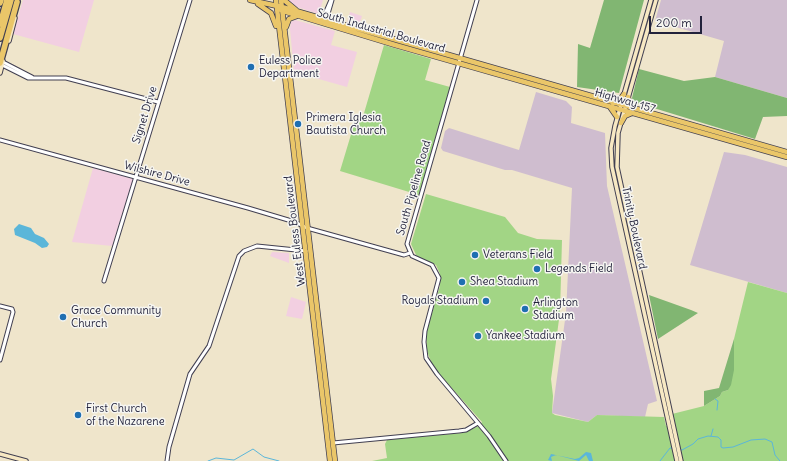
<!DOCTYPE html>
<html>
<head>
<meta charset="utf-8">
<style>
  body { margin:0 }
  #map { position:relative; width:787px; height:461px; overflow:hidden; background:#efe5cb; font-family:Delius,sans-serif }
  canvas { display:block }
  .scale { position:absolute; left:649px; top:16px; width:53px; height:18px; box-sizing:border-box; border:2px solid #22223b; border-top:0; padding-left:5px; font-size:12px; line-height:14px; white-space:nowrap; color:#22223b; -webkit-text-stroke:3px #f6f6f2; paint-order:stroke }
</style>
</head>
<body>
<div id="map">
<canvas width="787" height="461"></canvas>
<div class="scale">200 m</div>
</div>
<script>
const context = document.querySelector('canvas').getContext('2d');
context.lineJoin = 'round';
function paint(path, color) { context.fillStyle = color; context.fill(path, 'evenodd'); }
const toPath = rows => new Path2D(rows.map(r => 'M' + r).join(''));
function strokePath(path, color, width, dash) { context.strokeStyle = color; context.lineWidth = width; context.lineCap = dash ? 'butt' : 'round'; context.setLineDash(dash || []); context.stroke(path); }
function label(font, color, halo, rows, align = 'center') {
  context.font = font + ' Delius,sans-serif'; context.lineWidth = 3; context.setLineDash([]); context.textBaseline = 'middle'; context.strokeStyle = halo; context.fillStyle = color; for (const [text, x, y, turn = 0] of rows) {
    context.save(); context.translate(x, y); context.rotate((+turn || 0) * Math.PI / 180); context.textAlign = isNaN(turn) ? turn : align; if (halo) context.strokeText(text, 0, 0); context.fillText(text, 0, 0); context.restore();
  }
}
paint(toPath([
  [23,0,94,0,79,52,13,34],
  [288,0,323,0,319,14,297,7],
  [350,12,362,16,359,26,347,23],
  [295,20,335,31,331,45,357,52,347,87,294,72,290,29,291,22],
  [93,168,133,179,112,246,72,242],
  [272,252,289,253,289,263,270,256],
  [291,297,306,302,302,319,286,316]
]), '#f2cfe1');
paint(toPath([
  [661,0,787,0,787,98,715,77,724,41,655,21],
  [536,92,566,101,572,107,571,123,605,133,607,186,657,401,648,404,645,417,597,415,588,422,552,413,566,313,572,188,512,170,505,170,443,151,441,148,445,131,449,128,519,150],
  [724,152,745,155,787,167,787,293,690,265]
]), '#cfbdcf');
paint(toPath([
  [384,45,431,59,425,80,450,87,419,195,340,171,356,118,362,120],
  [426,194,505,217,518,233,537,239,562,240,560,312,551,379,553,396,552,413,555,415,588,422,597,415,664,417,666,426,674,425,672,414,704,406,720,396,722,392,728,390,733,354,734,339,748,282,787,293,787,461,372,461,387,458,385,444,387,440,462,433,479,426,482,422,433,367,427,351,426,333,440,286,440,274,436,265,417,257,411,244]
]), '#a2d585');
paint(toPath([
  [604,0,644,0,619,93,577,87,578,44,590,48],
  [639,69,684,81,715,77,787,98,787,116,763,117,755,139,634,102,632,98],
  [649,295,691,310,698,313,658,339],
  [734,339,734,370,731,385,728,390,722,392,720,396,704,406,704,391,719,388]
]), '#81b672');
paint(toPath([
  [19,224,31,228,35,234,44,238,49,244,47,247,42,248,35,243,15,235,14,229],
  [586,452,591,453,593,461,589,461,586,455,579,461,556,455,551,457,552,461,548,460,551,454,575,459,579,458]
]), '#5bb6d9');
strokePath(toPath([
  [715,399,718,401,717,410],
  [711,436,713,429],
  [680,450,682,450,693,444,698,439,708,436,718,437,721,440,721,447,723,448,733,447,751,440,765,439,772,442,775,455,780,461],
  [208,461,216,458,234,460,253,449,264,457,279,461],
  [660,461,670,448,673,448]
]), '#5bb6d9', 1);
const tertiary = toPath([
  [477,0,407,244,412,256,432,265,439,278,425,331,424,342,426,358,437,374,489,436,506,461],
  [325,19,327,17,332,0],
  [325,20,324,16,331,0],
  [3,62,32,77],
  [2,65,28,78,66,78,158,102],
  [0,140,248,208,295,222,307,228,404,255,410,253],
  [104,281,190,0],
  [0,306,12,309,13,312,0,360],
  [333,443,459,431,466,430,478,423],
  [167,461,169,447,190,374,209,346,239,256,244,251,257,246,306,251]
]);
const secondary = toPath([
  [651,0,615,126,611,148,612,167,677,461],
  [656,0,618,133,617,167,681,461],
  [9,41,15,18],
  [0,73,3,61],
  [0,454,26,461]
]);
const primary = toPath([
  [250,0,282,7,787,152],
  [276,0,330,461],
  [281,0,335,461],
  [284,0,296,10],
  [258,4,271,13,276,26],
  [278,8,283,11,395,45,787,157],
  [286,27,289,19,297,16],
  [628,97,629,102,635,108],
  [613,103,618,102,624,94],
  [610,107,617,117],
  [621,123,625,116,632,113]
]);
const motorway = toPath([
  [0,3,1,0],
  [0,24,7,0],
  [0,38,11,0],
  [0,63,17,2]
]);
strokePath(tertiary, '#413f51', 5);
strokePath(secondary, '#413f51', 5.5);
strokePath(primary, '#413f51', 6);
strokePath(motorway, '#413f51', 8);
strokePath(tertiary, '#fff', 3);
strokePath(secondary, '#f7e8c3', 3.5);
strokePath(primary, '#eac669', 4.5);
strokePath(motorway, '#eac669', 5.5);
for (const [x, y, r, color] of [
  [251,67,4,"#1f6fb2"],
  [298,124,4,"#1f6fb2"],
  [475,255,4,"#1f6fb2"],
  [537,269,4,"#1f6fb2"],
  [462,282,4,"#1f6fb2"],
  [486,301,4,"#1f6fb2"],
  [525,309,4,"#1f6fb2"],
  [63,317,4,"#1f6fb2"],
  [478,336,4,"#1f6fb2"],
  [78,415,4,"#1f6fb2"]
]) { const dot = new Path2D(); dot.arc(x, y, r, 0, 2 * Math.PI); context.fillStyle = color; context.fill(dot); strokePath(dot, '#f6f6f2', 1.5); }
label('11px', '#22223b', '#f6f6f2', [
  ["South Industrial Boulevard",381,31,16],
  ["Highway 157",625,101,16],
  ["Signet Drive",145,115,-73],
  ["Wilshire Drive",157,174,15],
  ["South Pipeline Road",414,188,-74],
  ["Trinity Boulevard",634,228,78],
  ["West Euless Boulevard",295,231,-97]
]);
label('11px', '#22223b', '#f6f6f2', [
  ["Euless Police",259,61],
  ["Department",259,74],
  ["Primera Iglesia",306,118],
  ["Bautista Church",306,131],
  ["Veterans Field",483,255],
  ["Legends Field",545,269],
  ["Shea Stadium",470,282],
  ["Royals Stadium",478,301,"right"],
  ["Arlington",533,303],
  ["Stadium",533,316],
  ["Grace Community",71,311],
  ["Church",71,324],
  ["Yankee Stadium",486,336],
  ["First Church",86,409],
  ["of the Nazarene",86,422]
], 'left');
</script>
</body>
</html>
